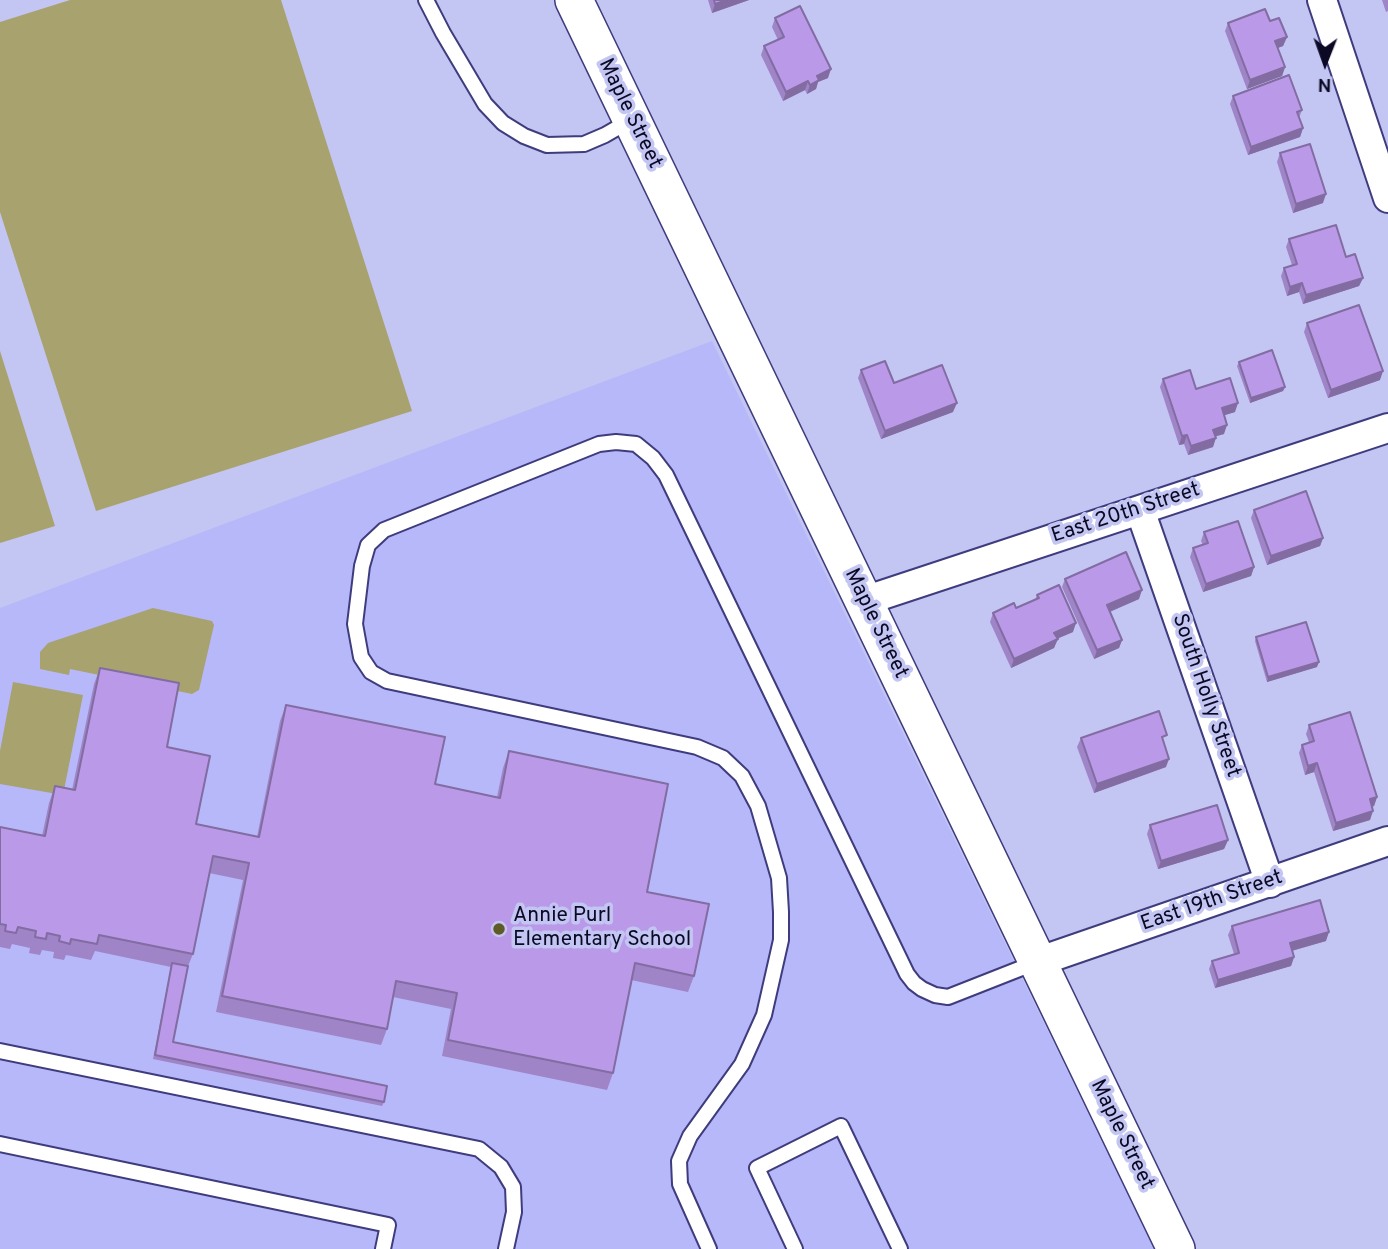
<!DOCTYPE html>
<html>
<head>
<meta charset="utf-8">
<style>
  body { margin:0 }
  #map { position:relative; width:1388px; height:1249px; overflow:hidden; background:#c3c5f3; font-family:Overpass,sans-serif }
  canvas { display:block }
  .north { position:absolute; left:1290px; top:28px; width:70px; height:70px; -webkit-text-stroke:5px #c3c5f3; paint-order:stroke; rotate:181deg; font-size:19px; font-weight:700; line-height:28px; text-align:center; color:#0b0923 }
  .north::after { content:''; display:block; margin:auto; width:24px; height:32px; background:#0b0923; clip-path:polygon(50% 0,100% 100%,50% 72%,0 100%) }
</style>
</head>
<body>
<div id="map">
<canvas width="1388" height="1249"></canvas>
<div class="north">N</div>
</div>
<script>
const context = document.querySelector('canvas').getContext('2d');
context.lineJoin = 'round';
function paint(path, color) { context.fillStyle = color; context.fill(path, 'evenodd'); }
const toPath = rows => new Path2D(rows.map(r => 'M' + r).join(''));
function strokePath(path, color, width, dash) { context.strokeStyle = color; context.lineWidth = width; context.lineCap = dash ? 'butt' : 'round'; context.setLineDash(dash || []); context.stroke(path); }
function label(font, color, halo, rows, align = 'center') {
  context.font = font + ' Overpass,sans-serif'; context.lineWidth = 7; context.setLineDash([]); context.textBaseline = 'middle'; context.strokeStyle = halo; context.fillStyle = color; for (const [text, x, y, turn = 0] of rows) {
    context.save(); context.translate(x, y); context.rotate((+turn || 0) * Math.PI / 180); context.textAlign = isNaN(turn) ? turn : align; if (halo) context.strokeText(text, 0, 0); context.fillText(text, 0, 0); context.restore();
  }
}
paint(toPath([
  [712,341,1154,1249,0,1249,0,608]
]), '#b6b8fa');
paint(toPath([
  [70,0,281,0,412,411,96,511,0,212,0,22],
  [0,351,55,526,0,543],
  [153,608,212,621,214,625,199,690,192,694,70,669,69,675,40,669,40,652,48,643],
  [13,682,83,695,63,795,0,784,0,751]
]), '#a8a26e');
const service = toPath([
  [426,0,443,33,485,104,503,123,524,136,547,145,584,144,605,135,631,120],
  [0,1051,479,1149,501,1167,513,1187,514,1212,506,1249],
  [0,1144,388,1225,383,1249],
  [709,1249,680,1184,679,1161,690,1136,742,1064,764,1015,781,940,781,912,779,878,758,806,742,776,723,758,697,747,387,681,371,672,361,657,355,624,362,566,368,545,384,530,599,444,616,442,636,444,653,458,666,475,907,974,914,983,922,989,935,995,948,997,1037,962],
  [795,1249,757,1168,841,1126,900,1249]
]);
const minor = toPath([
  [1322,0,1388,198],
  [1140,510,1270,883],
  [864,601,1388,428],
  [1037,962,1388,841]
]);
const tertiary = toPath([
  [574,0,1176,1249]
]);
strokePath(service, '#3f3c7d', 18);
strokePath(minor, '#3f3c7d', 32);
strokePath(tertiary, '#3f3c7d', 40);
strokePath(service, '#fff', 14);
strokePath(minor, '#fff', 28);
strokePath(tertiary, '#fff', 37);
paint(toPath([
  [708,0,749,0,712,13],
  [1382,0,1388,0,1388,11,1386,12],
  [775,18,828,78,818,82,816,89,807,94,805,90,783,101,761,55,764,46,778,40,772,27],
  [1270,21,1287,37,1283,46,1278,48,1285,67,1282,76,1247,89,1225,31,1228,23],
  [1233,96,1302,110,1299,118,1303,128,1300,137,1248,155,1230,104],
  [1280,153,1323,203,1293,213,1277,162],
  [1289,239,1346,257,1363,278,1359,286,1303,304,1299,292,1287,296,1281,276,1284,268,1292,265,1286,247],
  [1307,323,1380,380,1328,398,1304,332],
  [1239,362,1285,387,1283,391,1250,403,1237,366],
  [861,370,953,412,881,439,858,378],
  [1163,379,1196,389,1235,412,1224,415,1224,434,1215,436,1213,447,1188,455,1184,444,1179,445,1160,387],
  [1254,510,1323,538,1320,546,1267,565,1251,518],
  [1204,532,1254,567,1251,576,1203,592,1190,557,1193,548,1203,545,1201,541],
  [1065,579,1139,599,1110,612,1122,640,1119,648,1094,659,1062,587],
  [1037,595,1073,632,1057,639,1054,648,1011,668,990,622,993,613,1016,608,1035,600],
  [1256,637,1317,667,1267,682,1255,641],
  [100,668,167,747,196,824,257,837,280,721,286,705,435,784,497,797,503,768,509,751,647,892,694,976,688,992,631,980,613,1073,607,1090,442,1056,451,1009,393,997,387,1029,381,1045,216,1012,243,880,209,873,193,954,188,966,173,1042,384,1102,382,1106,153,1059,171,967,95,951,91,960,66,955,64,960,53,958,54,952,42,950,40,955,29,953,30,948,12,944,10,949,0,947,0,827,42,836,49,803,55,786,72,790,94,684],
  [1309,725,1377,797,1374,806,1372,807,1370,820,1333,831,1314,772,1305,775,1299,753,1302,745,1309,742,1306,734],
  [1081,738,1164,744,1166,767,1094,793,1077,747],
  [1150,825,1228,840,1224,849,1158,869,1147,834],
  [1232,926,1326,941,1292,951,1294,957,1291,966,1215,988,1209,969,1212,961,1234,954,1228,935]
]), '#a084c8');
paint(toPath([
  [727,0,749,0,712,13,715,4],
  [1287,37,1283,46,1272,50,1275,41],
  [1285,67,1282,76,1247,89,1250,80],
  [831,69,828,78,818,82,816,89,807,94,810,85,817,76],
  [808,81,805,90,783,101,786,92],
  [1303,128,1300,137,1248,155,1251,147],
  [1326,194,1323,203,1293,213,1296,204],
  [1363,278,1359,286,1303,304,1306,295],
  [1302,283,1299,292,1287,296,1290,287],
  [1383,371,1380,380,1328,398,1331,390],
  [1285,387,1283,391,1250,403,1251,398],
  [957,403,953,412,881,439,885,431],
  [1238,403,1235,412,1219,417,1222,408],
  [1227,425,1224,434,1210,438,1213,430],
  [1187,435,1184,444,1179,445,1182,436],
  [1216,438,1213,447,1188,455,1191,446],
  [1323,538,1320,546,1267,565,1271,556],
  [1254,567,1251,576,1203,592,1206,584],
  [1142,590,1139,599,1104,614,1107,605],
  [1076,623,1073,632,1051,641,1054,633],
  [1058,639,1054,648,1011,668,1014,659],
  [1122,640,1119,648,1094,659,1097,650],
  [1319,662,1317,667,1267,682,1268,677],
  [1169,759,1166,767,1094,793,1097,784],
  [1317,763,1314,772,1305,775,1308,766],
  [1377,797,1374,806,1366,808,1370,799],
  [1373,811,1370,820,1333,831,1336,823],
  [1228,840,1224,849,1158,869,1161,861],
  [1329,932,1326,941,1287,952,1290,943],
  [1294,957,1291,966,1215,988,1218,980]
]), '#826ca2');
const building = toPath([
  [714,0,727,0,715,4,714,0],
  [800,6,831,69,817,76,819,80,810,85,808,81,786,92,764,46,784,37,775,18,800,6],
  [1265,9,1270,21,1279,18,1287,37,1275,41,1285,67,1250,80,1228,23,1265,9],
  [1289,75,1302,110,1297,112,1303,128,1251,147,1233,96,1289,75],
  [1310,144,1326,194,1296,204,1280,153,1310,144],
  [1336,225,1346,257,1355,254,1363,278,1306,295,1302,283,1290,287,1284,268,1297,264,1289,239,1336,225],
  [1359,305,1383,371,1331,390,1307,323,1359,305],
  [1272,350,1285,387,1251,398,1239,362,1272,350],
  [885,361,894,383,942,365,957,403,885,431,861,370,885,361],
  [1190,370,1196,389,1230,378,1238,403,1222,408,1227,425,1213,430,1216,438,1191,446,1187,435,1182,436,1163,379,1190,370],
  [1306,491,1323,538,1271,556,1254,510,1306,491],
  [1238,521,1254,567,1206,584,1193,548,1208,543,1204,532,1238,521],
  [1126,552,1142,590,1107,605,1122,640,1097,650,1065,579,1126,552],
  [1059,585,1076,623,1054,633,1058,639,1014,659,993,613,1014,603,1016,608,1039,598,1037,595,1059,585],
  [1306,622,1319,662,1268,677,1256,637,1306,622],
  [100,668,179,683,167,747,210,756,196,824,259,837,286,705,445,737,435,784,500,798,509,751,668,784,647,892,709,904,694,976,635,963,613,1073,448,1040,457,993,396,981,387,1029,222,996,249,863,213,856,193,954,99,935,97,944,71,939,70,944,59,941,60,936,47,933,46,939,35,937,36,931,18,927,16,933,5,931,6,925,0,924,0,827,45,836,55,786,75,790,100,668],
  [1159,711,1167,735,1162,737,1169,759,1097,784,1081,738,1159,711],
  [1350,712,1377,797,1370,799,1373,811,1336,823,1317,763,1308,766,1302,745,1314,741,1309,725,1350,712],
  [1217,805,1228,840,1161,861,1150,825,1217,805],
  [1320,900,1329,932,1290,943,1294,957,1218,980,1212,961,1239,953,1232,926,1320,900],
  [172,963,188,966,173,1042,387,1086,384,1102,155,1055,172,963]
]);
paint(building, '#ba9ae8');
strokePath(building, '#826ca2', 2);
for (const [x, y, r, color] of [
  [499,929,7,"#605a26"]
]) { const dot = new Path2D(); dot.arc(x, y, r, 0, 2 * Math.PI); context.fillStyle = color; context.fill(dot); strokePath(dot, '#c3c5f3', 2.5); }
label('21px', '#0b0923', '#c3c5f3', [
  ["Maple Street",629,114,64],
  ["East 20th Street",1126,514,-18],
  ["Maple Street",875,624,64],
  ["South Holly Street",1205,696,71],
  ["East 19th Street",1212,902,-19],
  ["Maple Street",1121,1135,64]
]);
label('21px', '#0b0923', '#c3c5f3', [
  ["Annie Purl",513,917],
  ["Elementary School",513,941]
], 'left');
</script>
</body>
</html>
